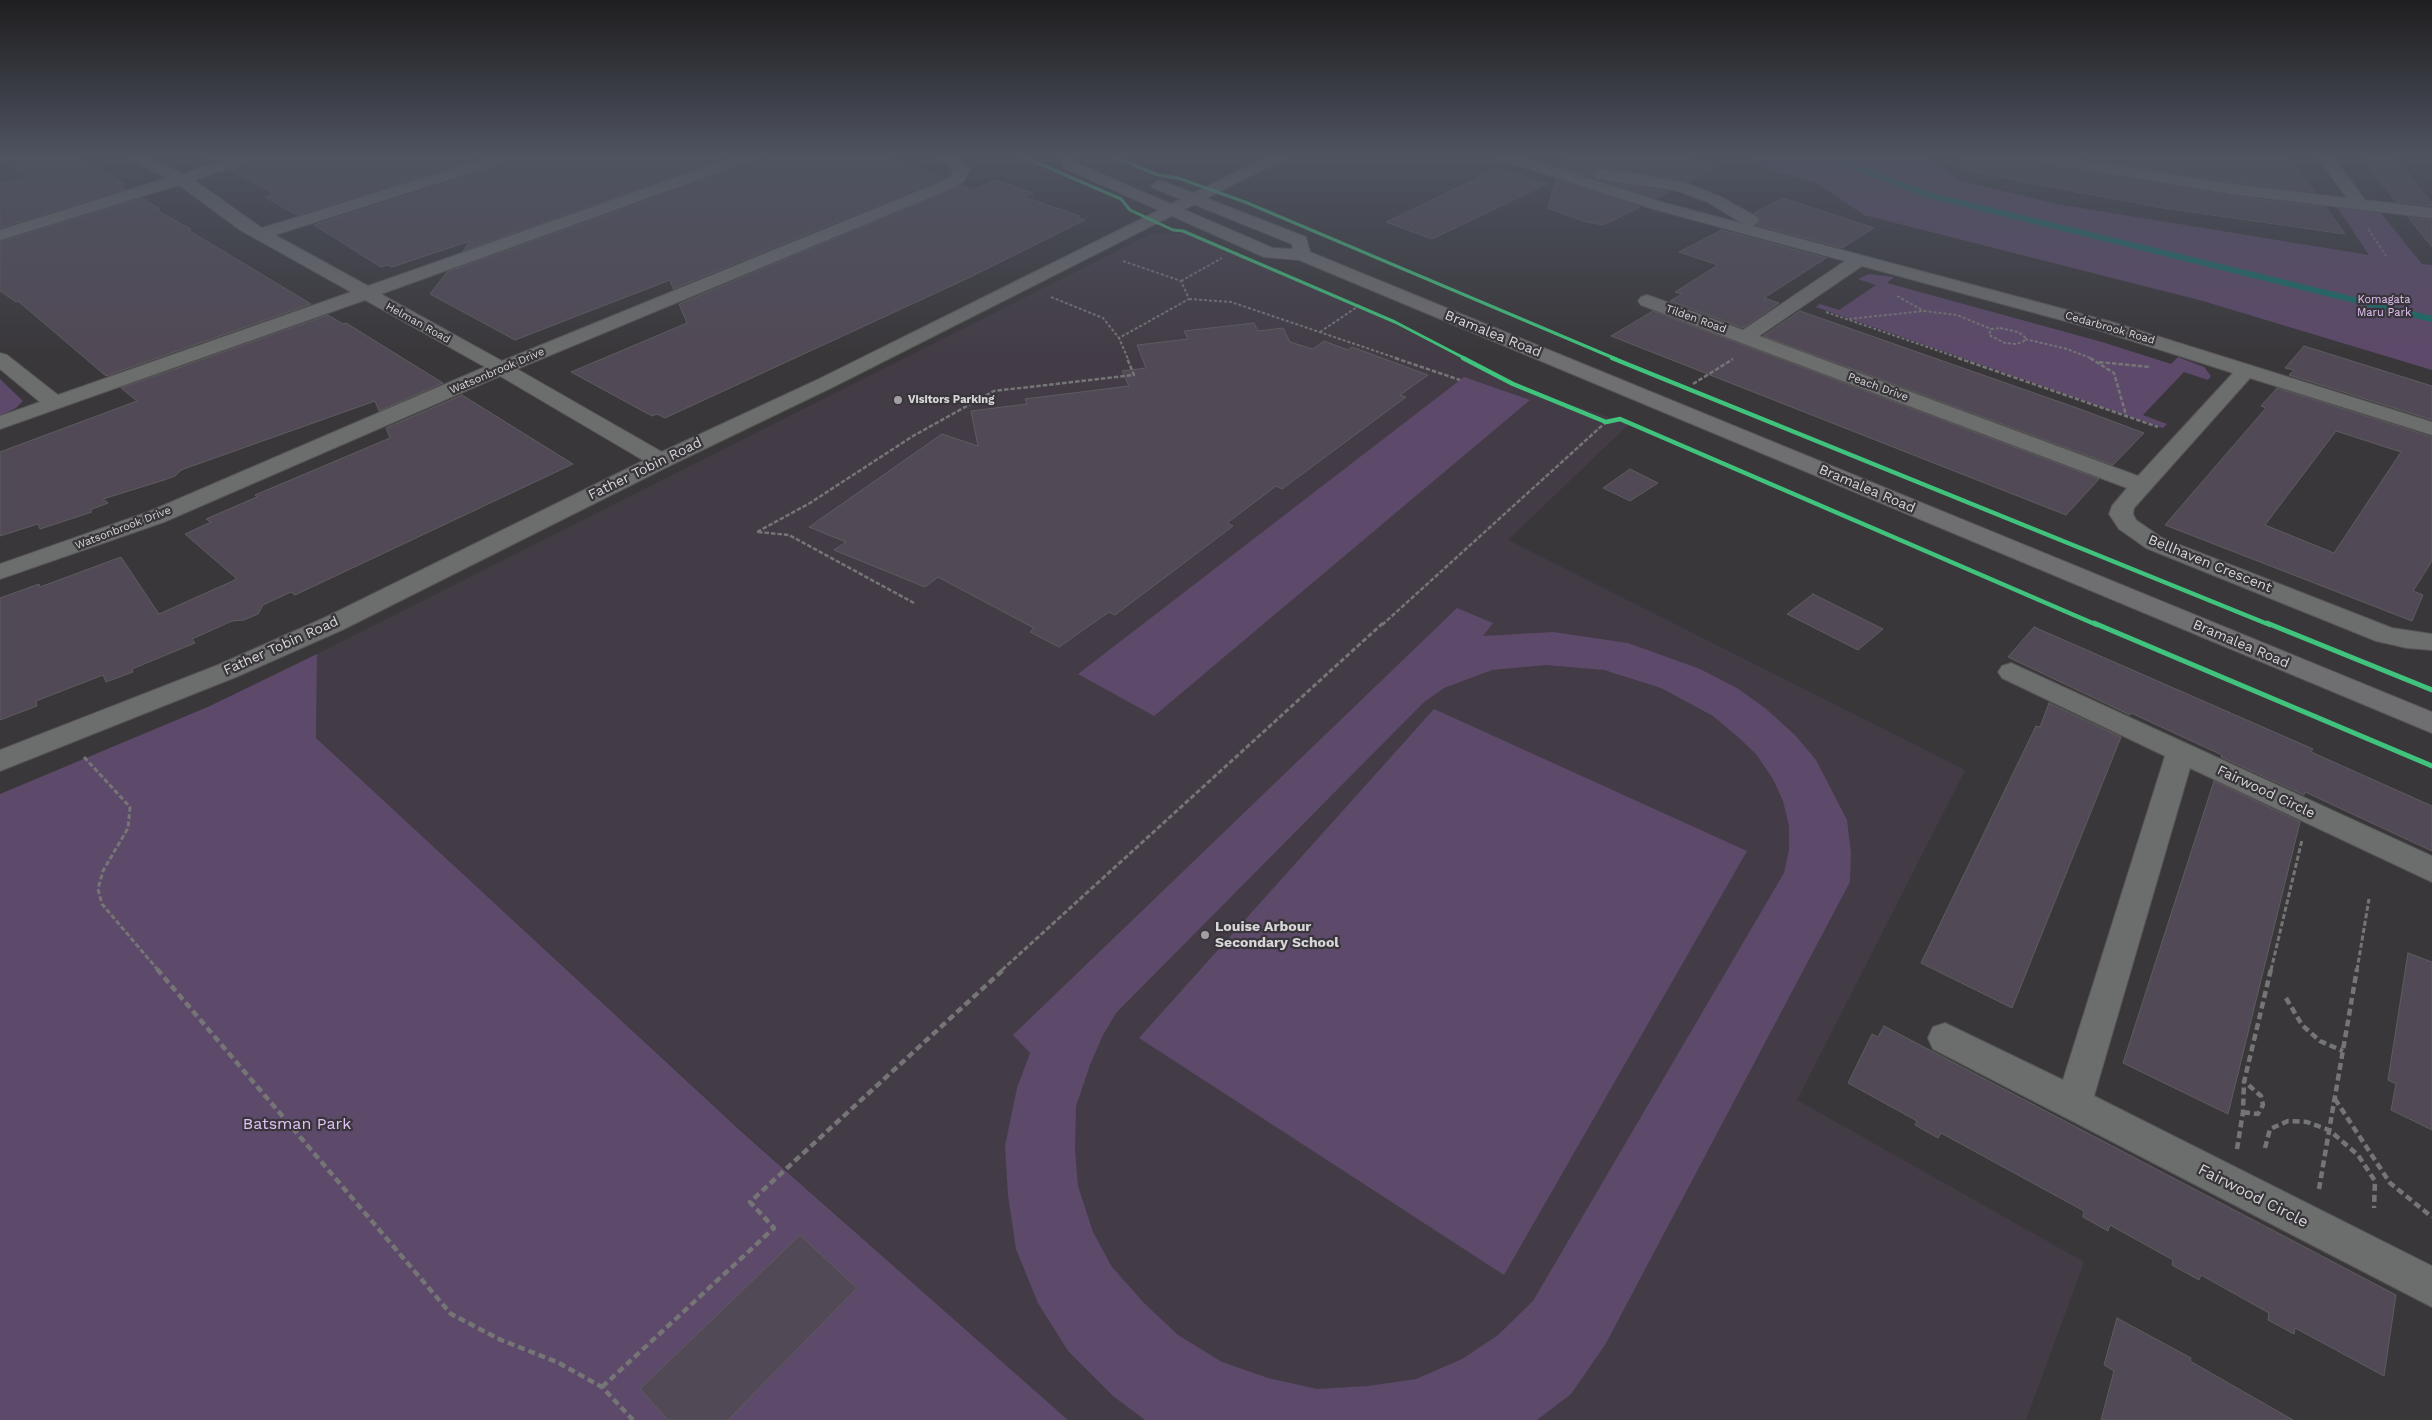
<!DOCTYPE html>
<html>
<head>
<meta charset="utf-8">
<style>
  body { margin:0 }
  canvas { display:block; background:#39373a }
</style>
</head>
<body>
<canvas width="2432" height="1420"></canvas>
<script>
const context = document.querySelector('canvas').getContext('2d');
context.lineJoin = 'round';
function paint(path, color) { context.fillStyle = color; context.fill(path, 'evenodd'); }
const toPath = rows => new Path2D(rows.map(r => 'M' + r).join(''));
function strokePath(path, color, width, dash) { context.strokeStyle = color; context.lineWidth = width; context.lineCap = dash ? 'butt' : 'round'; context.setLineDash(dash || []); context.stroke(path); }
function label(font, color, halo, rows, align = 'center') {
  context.font = font + ' "Work Sans",sans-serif'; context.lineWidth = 4.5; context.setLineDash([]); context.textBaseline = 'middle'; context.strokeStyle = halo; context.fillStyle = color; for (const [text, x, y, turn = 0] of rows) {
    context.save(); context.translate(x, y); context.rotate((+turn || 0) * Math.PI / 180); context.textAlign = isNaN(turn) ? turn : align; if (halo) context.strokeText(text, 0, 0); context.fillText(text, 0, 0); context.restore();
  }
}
paint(toPath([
  [1185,233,1391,322,1512,385,1629,424,1508,540,1965,770,1797,1100,2084,1262,2026,1420,1068,1420,745,1134,316,738,317,654,1151,234]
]), '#433c46');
paint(toPath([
  [1743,155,1939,155,1930,156,1958,180,2056,204,2369,255,2337,207,2380,212,2422,264,2432,265,2432,370,2203,301,1864,215,1815,182,1773,171],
  [1869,274,1894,277,1887,283,2102,342,2171,364,2178,357,2204,367,2211,376,2208,380,2184,372,2143,415,2167,424,2163,428,1816,307,1820,304,1839,310,1876,285,1858,279],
  [1464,377,1530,400,1154,716,1078,674],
  [0,379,23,401,16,408,0,416],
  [1457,608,1493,623,1483,636,1553,632,1628,643,1700,669,1737,688,1765,708,1795,735,1816,760,1847,820,1851,853,1850,882,1605,1345,1571,1394,1537,1420,1145,1420,1113,1396,1068,1351,1038,1303,1016,1249,1008,1195,1005,1146,1017,1088,1030,1053,1013,1035],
  [1546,665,1604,670,1661,688,1713,716,1738,737,1756,754,1773,779,1783,801,1789,826,1789,850,1784,873,1533,1301,1498,1335,1462,1359,1416,1379,1368,1386,1317,1389,1268,1378,1222,1362,1178,1335,1144,1303,1112,1267,1093,1232,1078,1186,1075,1149,1076,1106,1090,1065,1103,1035,1116,1013,1423,703,1444,688,1492,670],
  [317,654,316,738,744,1134,1068,1420,0,1420,0,794,210,706],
  [1434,709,1747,851,1504,1275,1139,1038]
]), '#5d496a');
strokePath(toPath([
  [1822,155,1929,195,2432,319]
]), '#186c68', 6);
const building = toPath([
  [0,155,76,155,125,184,119,185,125,189,0,228,0,183,28,176,0,160,0,155],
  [199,155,235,155,213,162,199,155],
  [263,155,491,155,297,215,265,197,275,194,229,170,260,160,263,155],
  [521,155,735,155,463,251,470,241,392,267,387,265,381,267,314,225,518,160,521,155],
  [763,155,883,155,944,178,673,289,670,280,515,340,430,294,447,272,760,160,763,155],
  [1563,155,1681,155,1718,166,1688,182,1641,172,1598,167,1588,173,1592,178,1559,167,1563,155],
  [1960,155,2017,155,2027,162,2231,196,2326,207,2345,234,2163,208,2024,182,1958,168,1960,155],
  [2063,155,2287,155,2315,192,2231,182,2063,155],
  [2358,155,2394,155,2432,203,2432,206,2396,202,2358,155],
  [1498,168,1547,184,1432,239,1386,222,1498,168],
  [1556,179,1640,207,1603,225,1583,221,1548,208,1556,179],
  [996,180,1033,193,1024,197,1080,216,1078,218,1085,220,964,280,665,418,657,414,652,416,571,372,687,323,679,304,962,185,974,190,996,180],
  [1606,182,1669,192,1656,198,1606,182],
  [142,198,160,209,156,210,191,229,188,230,311,304,106,376,18,301,16,302,0,291,0,242,142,198],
  [1783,198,1874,228,1842,248,1756,225,1761,220,1754,213,1783,198],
  [2408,217,2432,220,2432,247,2408,217],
  [1722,230,1826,258,1764,298,1779,303,1743,328,1670,301,1682,294,1675,292,1718,265,1679,252,1722,230],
  [1653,311,2099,479,2066,515,1611,336,1653,311],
  [1800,311,2077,408,2144,433,2113,465,1763,336,1800,311],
  [328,315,343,324,346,323,443,383,379,411,375,401,181,470,175,476,164,480,103,499,108,503,90,510,92,512,40,529,38,524,0,536,0,452,137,401,121,388,328,315],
  [1254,323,1258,331,1283,328,1290,342,1313,349,1324,341,1348,350,1352,347,1428,375,1400,395,1406,397,1282,489,1276,486,1227,523,1233,526,1115,615,1109,612,1059,647,1030,632,1034,628,938,577,925,587,834,550,846,542,809,527,942,434,978,446,971,411,1027,404,1025,399,1129,386,1122,371,1146,368,1137,345,1188,339,1184,331,1254,323],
  [2304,346,2432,386,2432,420,2289,375,2294,370,2285,368,2304,346],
  [2277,388,2432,437,2432,561,2413,591,2423,595,2412,621,2165,525,2266,408,2261,406,2277,388],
  [2336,431,2401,452,2334,553,2265,525,2336,431],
  [462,395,573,464,295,595,291,592,263,605,258,614,244,620,232,621,192,639,195,643,132,669,133,672,106,682,103,675,36,701,37,706,0,720,0,598,39,584,40,587,121,557,159,614,237,579,185,534,211,522,206,519,257,497,255,495,390,438,386,428,462,395],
  [1630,469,1658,483,1630,501,1603,488,1630,469],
  [1813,594,1883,629,1858,650,1787,614,1813,594],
  [2034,627,2313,749,2311,752,2432,806,2432,851,2305,792,2304,795,2221,757,2222,755,2131,713,2130,715,2008,657,2034,627],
  [2049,703,2121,737,2012,1008,1921,963,2036,726,2040,727,2049,703],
  [2214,781,2300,822,2228,1114,2123,1063,2214,781],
  [2408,953,2432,962,2432,1130,2391,1110,2396,1084,2388,1080,2408,953],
  [1884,1026,2396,1295,2384,1376,2295,1328,2294,1334,2268,1320,2269,1313,2201,1275,2199,1280,2172,1265,2173,1260,2110,1225,2108,1231,2083,1217,2084,1211,1941,1133,1938,1138,1915,1125,1917,1121,1848,1083,1872,1034,1878,1037,1884,1026],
  [800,1235,857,1288,728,1420,668,1420,640,1389,800,1235],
  [2117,1318,2191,1358,2190,1361,2293,1420,2101,1420,2114,1371,2104,1365,2117,1318]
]);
paint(building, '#514955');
strokePath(building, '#5d5c5e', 1);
const minor = toPath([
  [126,155,144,155,182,174,240,155,261,155,259,158,194,180,262,228,497,155,519,155,517,158,275,235,368,286,740,155,761,155,759,158,381,294,502,361,945,180,952,175,954,170,935,155,953,155,970,169,965,180,957,186,517,369,669,456,672,461,669,466,661,468,653,466,500,376,164,522,0,579,0,564,148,512,485,367,365,300,0,429,0,416,40,402,0,369,0,353,7,355,58,395,351,292,240,230,179,185,0,240,0,230,167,178,128,158,126,155],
  [1493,155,1516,155,1665,203,1744,224,1707,202,1678,191,1598,179,1590,174,1598,169,1641,174,1688,184,1719,196,1757,217,1759,221,1752,226,2112,322,2432,422,2432,435,2250,378,2134,508,2133,514,2136,520,2162,538,2392,628,2432,634,2432,650,2407,648,2376,641,2146,548,2119,529,2109,514,2112,506,2127,488,1641,305,1638,301,1641,297,1647,295,1653,297,1743,330,1845,261,1653,209,1496,158,1493,155],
  [1862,266,2098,330,2233,373,2138,476,1759,336,1862,266],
  [2019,155,2053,155,2231,184,2347,198,2316,155,2332,155,2365,200,2432,208,2432,218,2231,194,2027,160,2019,155],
  [2011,663,2432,856,2432,882,2190,768,2094,1096,2432,1266,2432,1307,1933,1049,1928,1038,1933,1027,1945,1023,2063,1080,2165,756,2002,678,1998,672,2002,666,2011,663]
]);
const tertiary = toPath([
  [1270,155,1289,155,1286,158,833,387,669,466,342,630,236,677,0,771,0,750,218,665,324,618,653,456,819,379,1270,155]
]);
const secondary = toPath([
  [1061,155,1075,155,1076,163,1273,248,1293,249,1292,244,1153,188,1151,185,1159,180,1165,182,1306,237,1310,252,2432,712,2432,733,1299,260,1264,257,1064,168,1061,155]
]);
strokePath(minor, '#565456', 2);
strokePath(tertiary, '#565456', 2);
strokePath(secondary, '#565456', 2);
strokePath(toPath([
  [2368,229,2387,257],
  [1123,261,1181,281,1189,299,1119,338,1128,359],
  [1181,281,1222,258],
  [1897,296,1924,311],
  [1051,297,1103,318,1119,338],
  [1189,299,1231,302,1399,359],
  [1826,312,1962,359],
  [1849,319,1924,311,1957,315,1991,329],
  [2000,328,2018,332,2025,337,2024,341,2017,344,2005,343,1989,335,1991,329,2000,328],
  [1320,332,1360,305],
  [2025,339,2067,349,2093,359]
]), '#757576', 2, [3, 2]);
strokePath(toPath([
  [1395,358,1460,380],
  [1958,358,2158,427],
  [2090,358,2114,373,2126,415],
  [2099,362,2150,367],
  [1693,384,1733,359],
  [757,532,810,503,913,436,994,391,1134,375,1127,358],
  [758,532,789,535,914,603],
  [1382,625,1606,422]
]), '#757576', 2.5, [4.5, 2]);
strokePath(toPath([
  [84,757,130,807,128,828,103,871,98,889,102,904,158,970],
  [1002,970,1383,623],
  [2271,970,2302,840],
  [2357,970,2369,899]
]), '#757576', 3, [5, 2.5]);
strokePath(toPath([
  [157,969,451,1314,501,1340,557,1362,602,1387,633,1420],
  [2286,998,2302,1025,2320,1041,2343,1051],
  [2335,1099,2390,1183,2432,1217],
  [2243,1112,2258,1114,2263,1105,2261,1096,2245,1082],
  [2265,1148,2270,1129,2288,1121,2307,1122,2329,1130,2358,1155,2375,1181,2374,1208],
  [2237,1149,2243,1112,2244,1082,2271,969],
  [2319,1189,2357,969],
  [602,1387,774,1228,750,1202,1004,969]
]), '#757576', 4.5, [7, 4]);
paint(minor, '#6c6d6d');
paint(tertiary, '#6c6d6d');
paint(secondary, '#6f6e70');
strokePath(toPath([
  [1019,155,1121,199,1130,210,1173,230,1183,231,1395,322,1466,359],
  [1109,155,1158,175,1178,178,1245,202,1616,359]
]), '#40c37c', 3);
strokePath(toPath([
  [1463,358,1513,384,1606,422,1620,419,2097,625],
  [1612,358,2270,625]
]), '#40c37c', 4.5);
strokePath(toPath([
  [2094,623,2432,766],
  [2267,623,2432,690]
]), '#40c37c', 5);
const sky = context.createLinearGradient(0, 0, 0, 354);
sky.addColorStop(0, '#1f1e20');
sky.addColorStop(0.44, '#4e5360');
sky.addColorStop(1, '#4e536000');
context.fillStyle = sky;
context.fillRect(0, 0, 2432, 354);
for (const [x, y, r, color] of [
  [898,400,5,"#a09ea1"],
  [1205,935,5,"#a09ea1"]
]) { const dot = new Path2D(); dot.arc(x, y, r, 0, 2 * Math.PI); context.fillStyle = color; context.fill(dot); strokePath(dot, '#39363b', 2); }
label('11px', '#e2c2f6', '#39363b', [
  ["Komagata",2384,300],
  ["Maru Park",2384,313]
]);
label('11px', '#d8d6d9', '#39363b', [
  ["Tilden Road",1696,319,20],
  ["Helman Road",418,323,29],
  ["Cedarbrook Road",2110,328,16],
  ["Watsonbrook Drive",497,371,-23],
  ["Peach Drive",1878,387,20],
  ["Watsonbrook Drive",123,528,-21]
]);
label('bold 11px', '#d8d6d9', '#39363b', [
  ["Visitors Parking",908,400]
], 'left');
label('14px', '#d8d6d9', '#39363b', [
  ["Bramalea Road",1493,334,22],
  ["Father Tobin Road",645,469,-26],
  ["Bramalea Road",1867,489,23],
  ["Bellhaven Crescent",2210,564,22],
  ["Bramalea Road",2241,644,23],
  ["Father Tobin Road",281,646,-24],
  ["Fairwood Circle",2266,792,25]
]);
label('bold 14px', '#d8d6d9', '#39363b', [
  ["Louise Arbour",1215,927],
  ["Secondary School",1215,943]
], 'left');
label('16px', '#e2c2f6', '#39363b', [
  ["Batsman Park",297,1124]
]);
label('16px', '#d8d6d9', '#39363b', [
  ["Fairwood Circle",2253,1196,27]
]);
</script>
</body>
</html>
